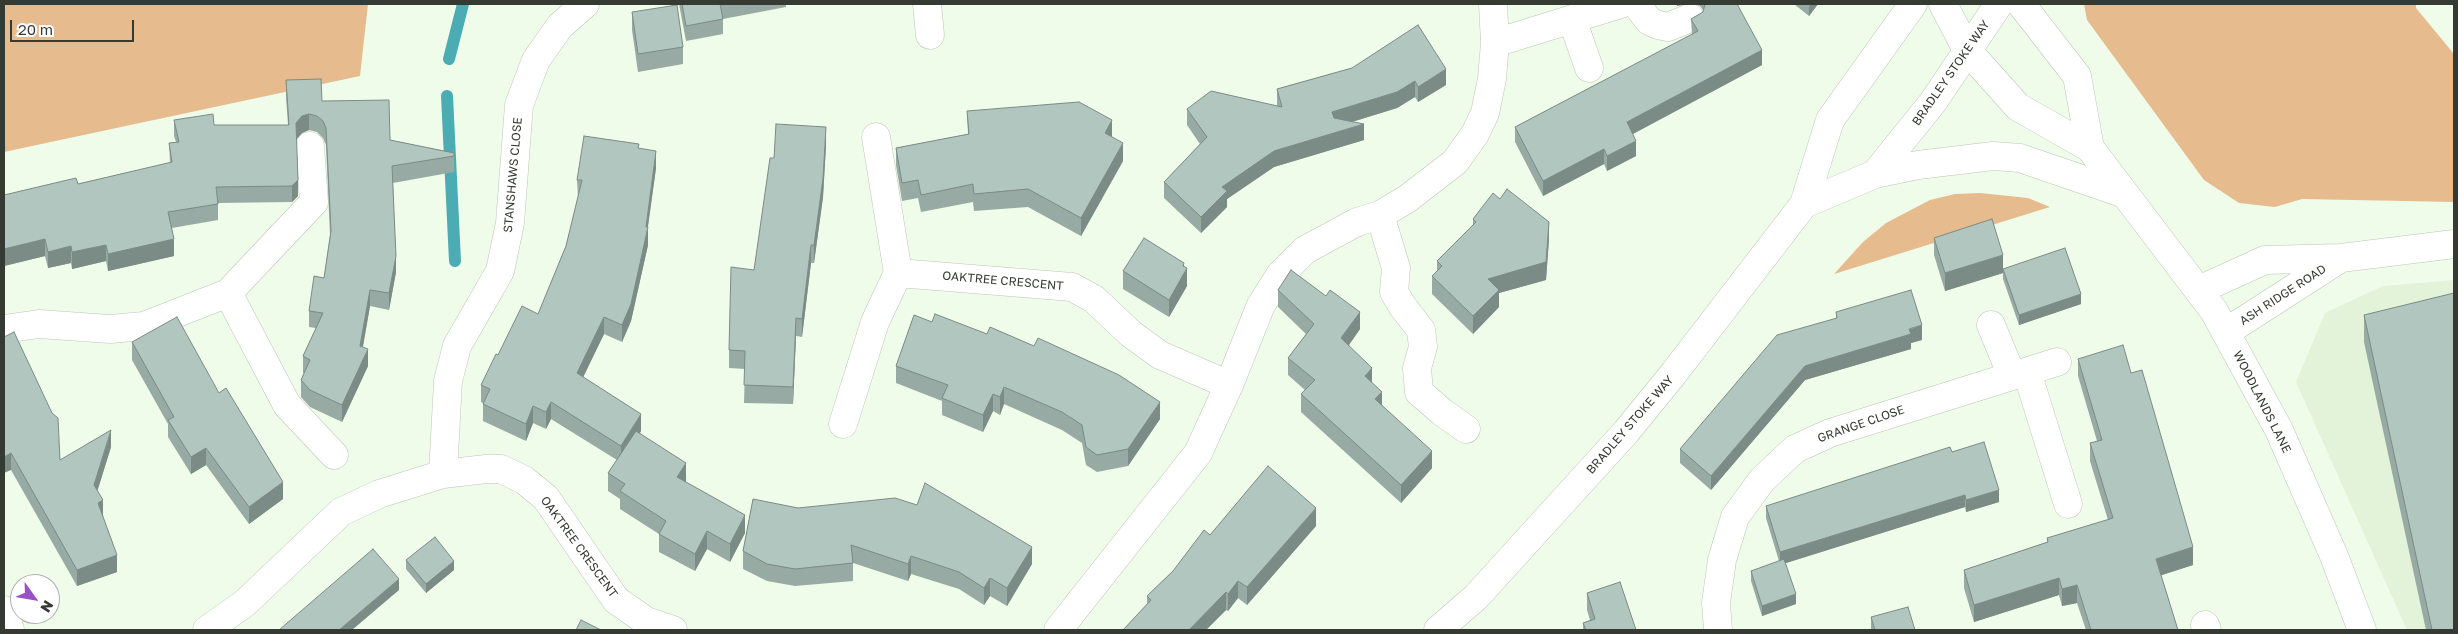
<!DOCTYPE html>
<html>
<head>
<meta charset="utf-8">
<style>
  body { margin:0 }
  #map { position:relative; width:2458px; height:634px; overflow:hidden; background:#f0fcea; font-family:"Golos Text",sans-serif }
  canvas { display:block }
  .frame { position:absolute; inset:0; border:5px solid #353a33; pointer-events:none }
  .north { position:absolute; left:10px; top:574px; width:50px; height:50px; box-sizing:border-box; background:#fff; border:1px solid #aeb0ad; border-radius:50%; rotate:122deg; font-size:14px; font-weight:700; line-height:20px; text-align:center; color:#353a33 }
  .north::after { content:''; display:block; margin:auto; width:18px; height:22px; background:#9852c6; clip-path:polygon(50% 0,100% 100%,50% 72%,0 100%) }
  .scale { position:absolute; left:10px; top:20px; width:124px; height:22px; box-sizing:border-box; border:2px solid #353a33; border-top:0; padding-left:6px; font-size:15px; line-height:18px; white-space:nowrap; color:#353a33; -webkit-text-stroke:4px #fff; paint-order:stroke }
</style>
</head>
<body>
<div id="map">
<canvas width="2458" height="634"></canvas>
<div class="frame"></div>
<div class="north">N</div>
<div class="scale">20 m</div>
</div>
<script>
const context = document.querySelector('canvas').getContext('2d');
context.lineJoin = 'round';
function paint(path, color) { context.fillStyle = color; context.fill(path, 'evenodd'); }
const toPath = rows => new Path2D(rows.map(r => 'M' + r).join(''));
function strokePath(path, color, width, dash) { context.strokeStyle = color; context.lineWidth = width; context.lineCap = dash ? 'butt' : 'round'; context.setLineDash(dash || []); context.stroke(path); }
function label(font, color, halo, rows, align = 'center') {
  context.font = font + ' "Golos Text",sans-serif'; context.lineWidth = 4; context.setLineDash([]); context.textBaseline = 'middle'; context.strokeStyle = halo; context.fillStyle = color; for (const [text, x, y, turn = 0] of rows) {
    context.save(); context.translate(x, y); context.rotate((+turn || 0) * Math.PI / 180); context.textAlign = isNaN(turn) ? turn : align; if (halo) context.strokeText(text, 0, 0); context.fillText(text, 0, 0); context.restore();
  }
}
paint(toPath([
  [2454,280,2454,630,2407,630,2296,382,2325,313,2383,286]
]), '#e2f3da');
paint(toPath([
  [4,4,368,4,360,76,4,152],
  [2084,4,2416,4,2416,8,2454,54,2454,202,2302,199,2275,207,2239,203,2204,180,2087,20],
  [1980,193,2028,198,2050,207,1834,274,1863,242,1886,223,1930,200,1955,194]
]), '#e6bb8e');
strokePath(toPath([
  [449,59,463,4],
  [447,96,455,261]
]), '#4cacb4', 12);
const minor = toPath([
  [927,4,930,35],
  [1636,4,1649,21,1658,25,1668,27,1690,18],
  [1943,4,1967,50,2018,107,2090,148,2214,311,2279,430,2334,556,2362,630],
  [2021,4,2077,76,2090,148],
  [1572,19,1589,68],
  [1495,43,1621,4],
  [1875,174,1918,165,1993,156,2020,158,2125,194],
  [1804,204,1875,174,1933,102,1999,4],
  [1380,215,1396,268,1394,292,1403,307,1421,330,1423,347,1417,368,1419,392,1442,412,1466,429],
  [898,273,1072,287,1094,299,1131,334,1160,355,1229,385],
  [2199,290,2265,260,2341,258,2454,244],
  [228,293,287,405,334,455],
  [1991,325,2012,376],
  [4,329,39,324,110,329,144,326,228,293,314,202,310,146],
  [2226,332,2341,258],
  [2027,372,2068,504],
  [843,424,875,322,898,273,876,137],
  [443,474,448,381,457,346,500,271,510,223,519,105,536,60,560,26,585,4],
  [4,610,10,630],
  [2205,625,2207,630],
  [207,630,245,603,341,512,379,494,443,474,486,469,501,469,524,480,546,498,616,600,646,621,673,630],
  [1058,630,1198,453,1229,385,1261,305,1280,275,1305,250,1357,222,1380,215,1407,199,1455,162,1475,134,1485,113,1492,79,1495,43,1493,4],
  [1438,630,1476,597,1626,432,1674,373,1804,204,1830,120,1913,4],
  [1718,630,1716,603,1722,560,1735,517,1762,480,1795,449,1830,433,2057,362]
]);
strokePath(minor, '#bbc7b6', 29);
strokePath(minor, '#fff', 28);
paint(toPath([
  [679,4,786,4,786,7,723,19,723,34,686,41],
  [1695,4,1737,4,1762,65,1633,134,1636,156,1607,171,1604,164,1543,196,1515,142,1515,127,1692,35,1691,19,1703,12,1703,10,1700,6],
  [1794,4,1818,4,1809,16],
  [632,12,683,47,683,64,638,72,632,30],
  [1352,68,1446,85,1418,102,1415,97,1397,108,1352,122,1364,140,1274,167,1227,199,1227,207,1201,233,1164,198,1164,182,1200,144,1187,125,1187,109,1277,106,1277,89],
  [286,80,390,140,454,153,454,172,393,183,396,272,389,310,370,306,363,347,368,366,342,422,310,407,301,397,301,380,304,373,303,373,303,356,316,328,309,327,309,311,324,278,330,235,326,145,323,138,317,132,309,130,302,133,296,139,298,196,292,202,218,203,218,220,172,228,174,256,108,271,106,261,72,269,71,263,48,268,45,256,4,266,4,195,78,184,170,163,169,143,176,142,174,136,174,120,214,125,288,125,286,97],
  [967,111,1112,137,1123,161,1081,236,1028,207,974,211,973,202,921,212,918,198,902,201,896,165,896,148,968,134],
  [826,145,823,197,814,263,811,263,802,337,796,336,793,404,744,403,745,369,729,368,729,350,754,270,774,158],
  [639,148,656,168,648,227,648,245,631,321,622,342,604,334,583,377,641,431,640,433,686,481,686,482,745,533,730,562,707,549,695,571,659,552,659,534,620,509,620,499,608,491,608,473,617,460,551,419,546,429,533,423,526,441,483,421,483,403,481,402,481,385,498,355,538,314,566,246,578,197,577,180],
  [1473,219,1549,239,1546,280,1499,293,1499,307,1473,334,1432,294,1432,276,1437,271,1437,261,1473,225],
  [1934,238,2003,273,1945,291,1934,255],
  [1184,266,1187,286,1169,317,1123,289,1123,271],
  [2003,269,2081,304,2019,325,2003,279],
  [1278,290,1360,329,1349,345,1372,383,1382,405,1432,468,1401,503,1301,412,1301,394,1305,390,1288,375,1288,358,1306,334,1278,307],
  [1836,312,1922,340,1911,343,1911,349,1805,380,1711,490,1680,463,1680,449,1836,318],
  [914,315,1160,419,1128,466,1097,472,1086,465,1082,443,1062,430,1004,404,1000,415,993,411,983,432,942,415,942,401,896,383,896,366],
  [2364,315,2454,630,2426,630,2364,342],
  [4,337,60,460,111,447,97,491,103,515,117,572,77,586,11,470],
  [132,342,219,393,283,499,249,524,206,465,191,474,168,437,168,424,132,360],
  [2078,359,2131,373,2193,565,2161,575,2178,630,2086,630,2077,603,2062,606,2059,595,1974,622,1964,588,1964,570,2047,542,2047,538,2108,520,2090,461,2090,443,2097,441,2078,376],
  [1952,452,1999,502,1966,512,1965,507,1785,563,1796,604,1762,616,1751,581,1751,571,1779,561,1766,518,1766,506],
  [753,499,1032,564,1007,606,990,596,984,605,959,589,911,574,908,581,853,563,853,581,795,586,767,581,743,569,743,551],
  [1316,526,1247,605,1238,598,1228,611,1226,610,1206,630,1123,630,1147,604,1147,596,1210,535],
  [406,560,454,570,426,593,406,569],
  [1587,593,1636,630,1583,630,1583,623,1590,620,1587,610],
  [1871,617,1915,630,1871,630]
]), '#97aaa3');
paint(toPath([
  [1677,4,1688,4,1677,6],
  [1811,4,1818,4,1809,16,1809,6],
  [1762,50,1762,65,1627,137,1627,122],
  [1446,69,1446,85,1418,102,1418,87],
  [1415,81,1415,97,1397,108,1332,128,1332,112],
  [309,114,309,130,302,133,296,140,296,123,302,116],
  [1112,120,1112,138,1105,133],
  [1364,124,1364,140,1274,167,1227,199,1227,207,1201,233,1201,217,1222,187,1274,151],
  [826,127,826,145,823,197,814,263,814,245],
  [1636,141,1636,156,1607,171,1607,156],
  [1123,143,1123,161,1081,236,1081,218],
  [1604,149,1604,164,1543,196,1543,181],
  [656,151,656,168,647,232,648,227,648,245,631,321,622,342,622,325,646,227],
  [298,180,298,196,292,202,292,186],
  [1549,222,1549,239,1546,280,1499,293,1499,307,1473,334,1473,316,1488,279],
  [45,239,45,256,4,266,4,249],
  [174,239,174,256,108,271,108,254],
  [106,245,106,261,72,269,72,252],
  [811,245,811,263,802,337,802,319],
  [71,246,71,263,48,268,48,252],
  [2003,255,2003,273,1945,291,1945,273],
  [396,256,396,272,389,310,389,293],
  [1184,263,1184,274,1187,268,1187,286,1169,317,1169,300],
  [370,290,370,306,360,362,360,346],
  [2081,294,2081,304,2019,325,2019,315],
  [1360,312,1360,329,1341,356,1341,338],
  [604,317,604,334,577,390,577,373],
  [796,318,796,336,793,404,793,387],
  [1922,325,1922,340,1911,343,1911,349,1805,380,1711,490,1711,476,1805,366],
  [368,349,368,366,342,422,342,405],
  [1372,368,1372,386,1365,376],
  [1004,387,1004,404,1000,415,1000,397],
  [1382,392,1382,410,1375,399],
  [993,394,993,411,983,432,983,415],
  [551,402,551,419,546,429,546,412],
  [1160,402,1160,419,1128,466,1128,449],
  [533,406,533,423,526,441,526,424],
  [641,414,641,431,621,463,621,446],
  [111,430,111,447,94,502,94,485],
  [206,448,206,465,191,474,191,457],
  [1432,451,1432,468,1401,503,1401,485],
  [11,453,11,470,4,473,4,457],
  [686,463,686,481,677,495,677,477],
  [283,482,283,499,249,524,249,507],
  [1999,490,1999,502,1966,512,1966,500],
  [1965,495,1965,507,1780,565,1780,552],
  [103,500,103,516,98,503],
  [1316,508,1316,526,1247,605,1247,587],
  [745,515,745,533,730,562,730,544],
  [707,531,707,549,695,571,695,554],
  [1032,547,1032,564,1007,606,1007,588],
  [2193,547,2193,565,2156,577,2156,559],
  [117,555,117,572,77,586,77,570],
  [911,556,911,574,908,581,908,564],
  [454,561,454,570,426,593,426,584],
  [990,578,990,596,984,605,984,588],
  [2059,578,2059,595,1974,622,1974,605],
  [399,579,399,590,352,630,339,630],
  [1238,581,1238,598,1228,611,1228,594],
  [2077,585,2077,603,2062,606,2062,589],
  [1226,592,1226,610,1206,630,1189,630],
  [1796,594,1796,604,1762,616,1762,606]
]), '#7b8b85');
const building = toPath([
  [682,4,721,4,720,4,723,19,686,26,682,4],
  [1705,4,1737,4,1762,50,1627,122,1636,141,1607,156,1604,149,1543,181,1515,127,1698,31,1691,19,1703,12,1705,4],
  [677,5,683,47,638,54,632,12,677,5],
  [1418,25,1446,69,1418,87,1415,81,1397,92,1332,112,1334,118,1364,124,1274,151,1222,187,1227,191,1201,217,1164,182,1207,137,1187,109,1211,91,1282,107,1277,89,1352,68,1418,25],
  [321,79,322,101,389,100,390,140,454,153,454,156,392,166,396,256,389,293,370,290,360,346,368,349,342,405,310,390,301,380,310,360,303,356,323,313,309,311,314,276,324,278,331,231,326,128,323,121,317,116,309,114,302,116,296,123,298,180,292,186,216,187,218,204,168,212,174,239,108,254,106,245,72,252,71,246,48,252,45,239,4,249,4,195,76,178,78,184,172,162,169,143,179,142,174,120,213,114,214,125,289,125,286,80,321,79],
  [1079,102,1112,120,1105,133,1123,143,1081,218,1028,189,974,194,973,184,921,195,918,180,902,183,896,148,969,134,967,111,1079,102],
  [776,124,826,127,823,179,814,245,811,245,802,319,796,318,793,387,744,385,745,351,729,350,731,267,754,270,770,158,774,158,776,124],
  [584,136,639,144,638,148,656,151,646,227,648,227,631,304,622,325,604,317,577,373,641,414,621,446,551,402,546,412,533,406,526,424,483,404,490,389,481,385,496,354,498,355,522,306,538,314,566,246,582,180,577,180,584,136],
  [1507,189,1549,222,1546,262,1488,279,1499,290,1473,316,1432,276,1442,266,1437,261,1476,222,1473,219,1493,193,1500,199,1507,189],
  [1992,219,2003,255,1945,273,1934,238,1992,219],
  [1144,238,1184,263,1183,266,1187,268,1169,300,1123,271,1144,238],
  [2065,248,2081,294,2019,315,2003,269,2065,248],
  [1291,270,1326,296,1330,290,1360,312,1341,338,1372,368,1365,376,1382,392,1375,399,1432,451,1401,485,1301,394,1315,380,1288,358,1314,324,1278,290,1291,270],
  [1911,290,1922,325,1909,329,1911,334,1805,366,1711,476,1680,449,1777,335,1837,318,1836,312,1911,290],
  [2454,293,2454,630,2432,630,2364,315,2454,293],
  [935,314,987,334,990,327,1034,346,1038,338,1119,375,1160,402,1128,449,1097,455,1086,447,1082,425,1062,412,1004,387,1000,397,993,394,983,415,942,398,948,385,896,366,914,315,932,322,935,314],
  [177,317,219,393,226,388,283,482,249,507,206,448,191,457,168,420,174,417,132,342,177,317],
  [14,332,52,413,58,418,60,460,111,430,94,485,103,500,98,503,117,555,77,570,11,453,4,457,4,337,14,332],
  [2123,345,2131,373,2142,370,2193,547,2156,559,2178,630,2091,630,2077,585,2062,589,2059,578,1974,605,1964,570,2048,542,2047,538,2113,518,2090,443,2102,440,2078,359,2123,345],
  [636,431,686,463,677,477,745,515,730,544,707,531,695,554,659,534,666,521,620,491,625,484,608,473,636,431],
  [1984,442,1999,490,1966,500,1965,495,1780,552,1766,506,1950,447,1952,452,1984,442],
  [1268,466,1316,508,1247,587,1238,581,1228,594,1226,592,1189,630,1123,630,1151,600,1147,596,1173,571,1204,530,1210,535,1268,466],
  [925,483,1032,547,1007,588,990,578,984,588,959,572,911,556,908,564,851,545,853,563,795,569,767,564,743,551,753,499,798,508,895,498,917,505,925,483],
  [435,537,454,561,426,584,406,560,435,537],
  [373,549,399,579,339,630,279,630,373,549],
  [1784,559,1796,594,1762,606,1751,571,1784,559],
  [1620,582,1636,630,1586,630,1583,623,1595,619,1587,593,1620,582],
  [1908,607,1915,630,1875,630,1871,617,1908,607],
  [581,620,601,630,576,630,581,620]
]);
paint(building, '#b0c6be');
strokePath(building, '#7b8b85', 1);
label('12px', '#353a33', '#fff', [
  ["BRADLEY STOKE WAY",1951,73,-55],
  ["STANSHAWS CLOSE",513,175,-85],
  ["OAKTREE CRESCENT",1003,281,5],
  ["ASH RIDGE ROAD",2283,295,-33],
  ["WOODLANDS LANE",2262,402,63],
  ["GRANGE CLOSE",1861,424,-19],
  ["BRADLEY STOKE WAY",1630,425,-49],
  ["OAKTREE CRESCENT",579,547,54]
]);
</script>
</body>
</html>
